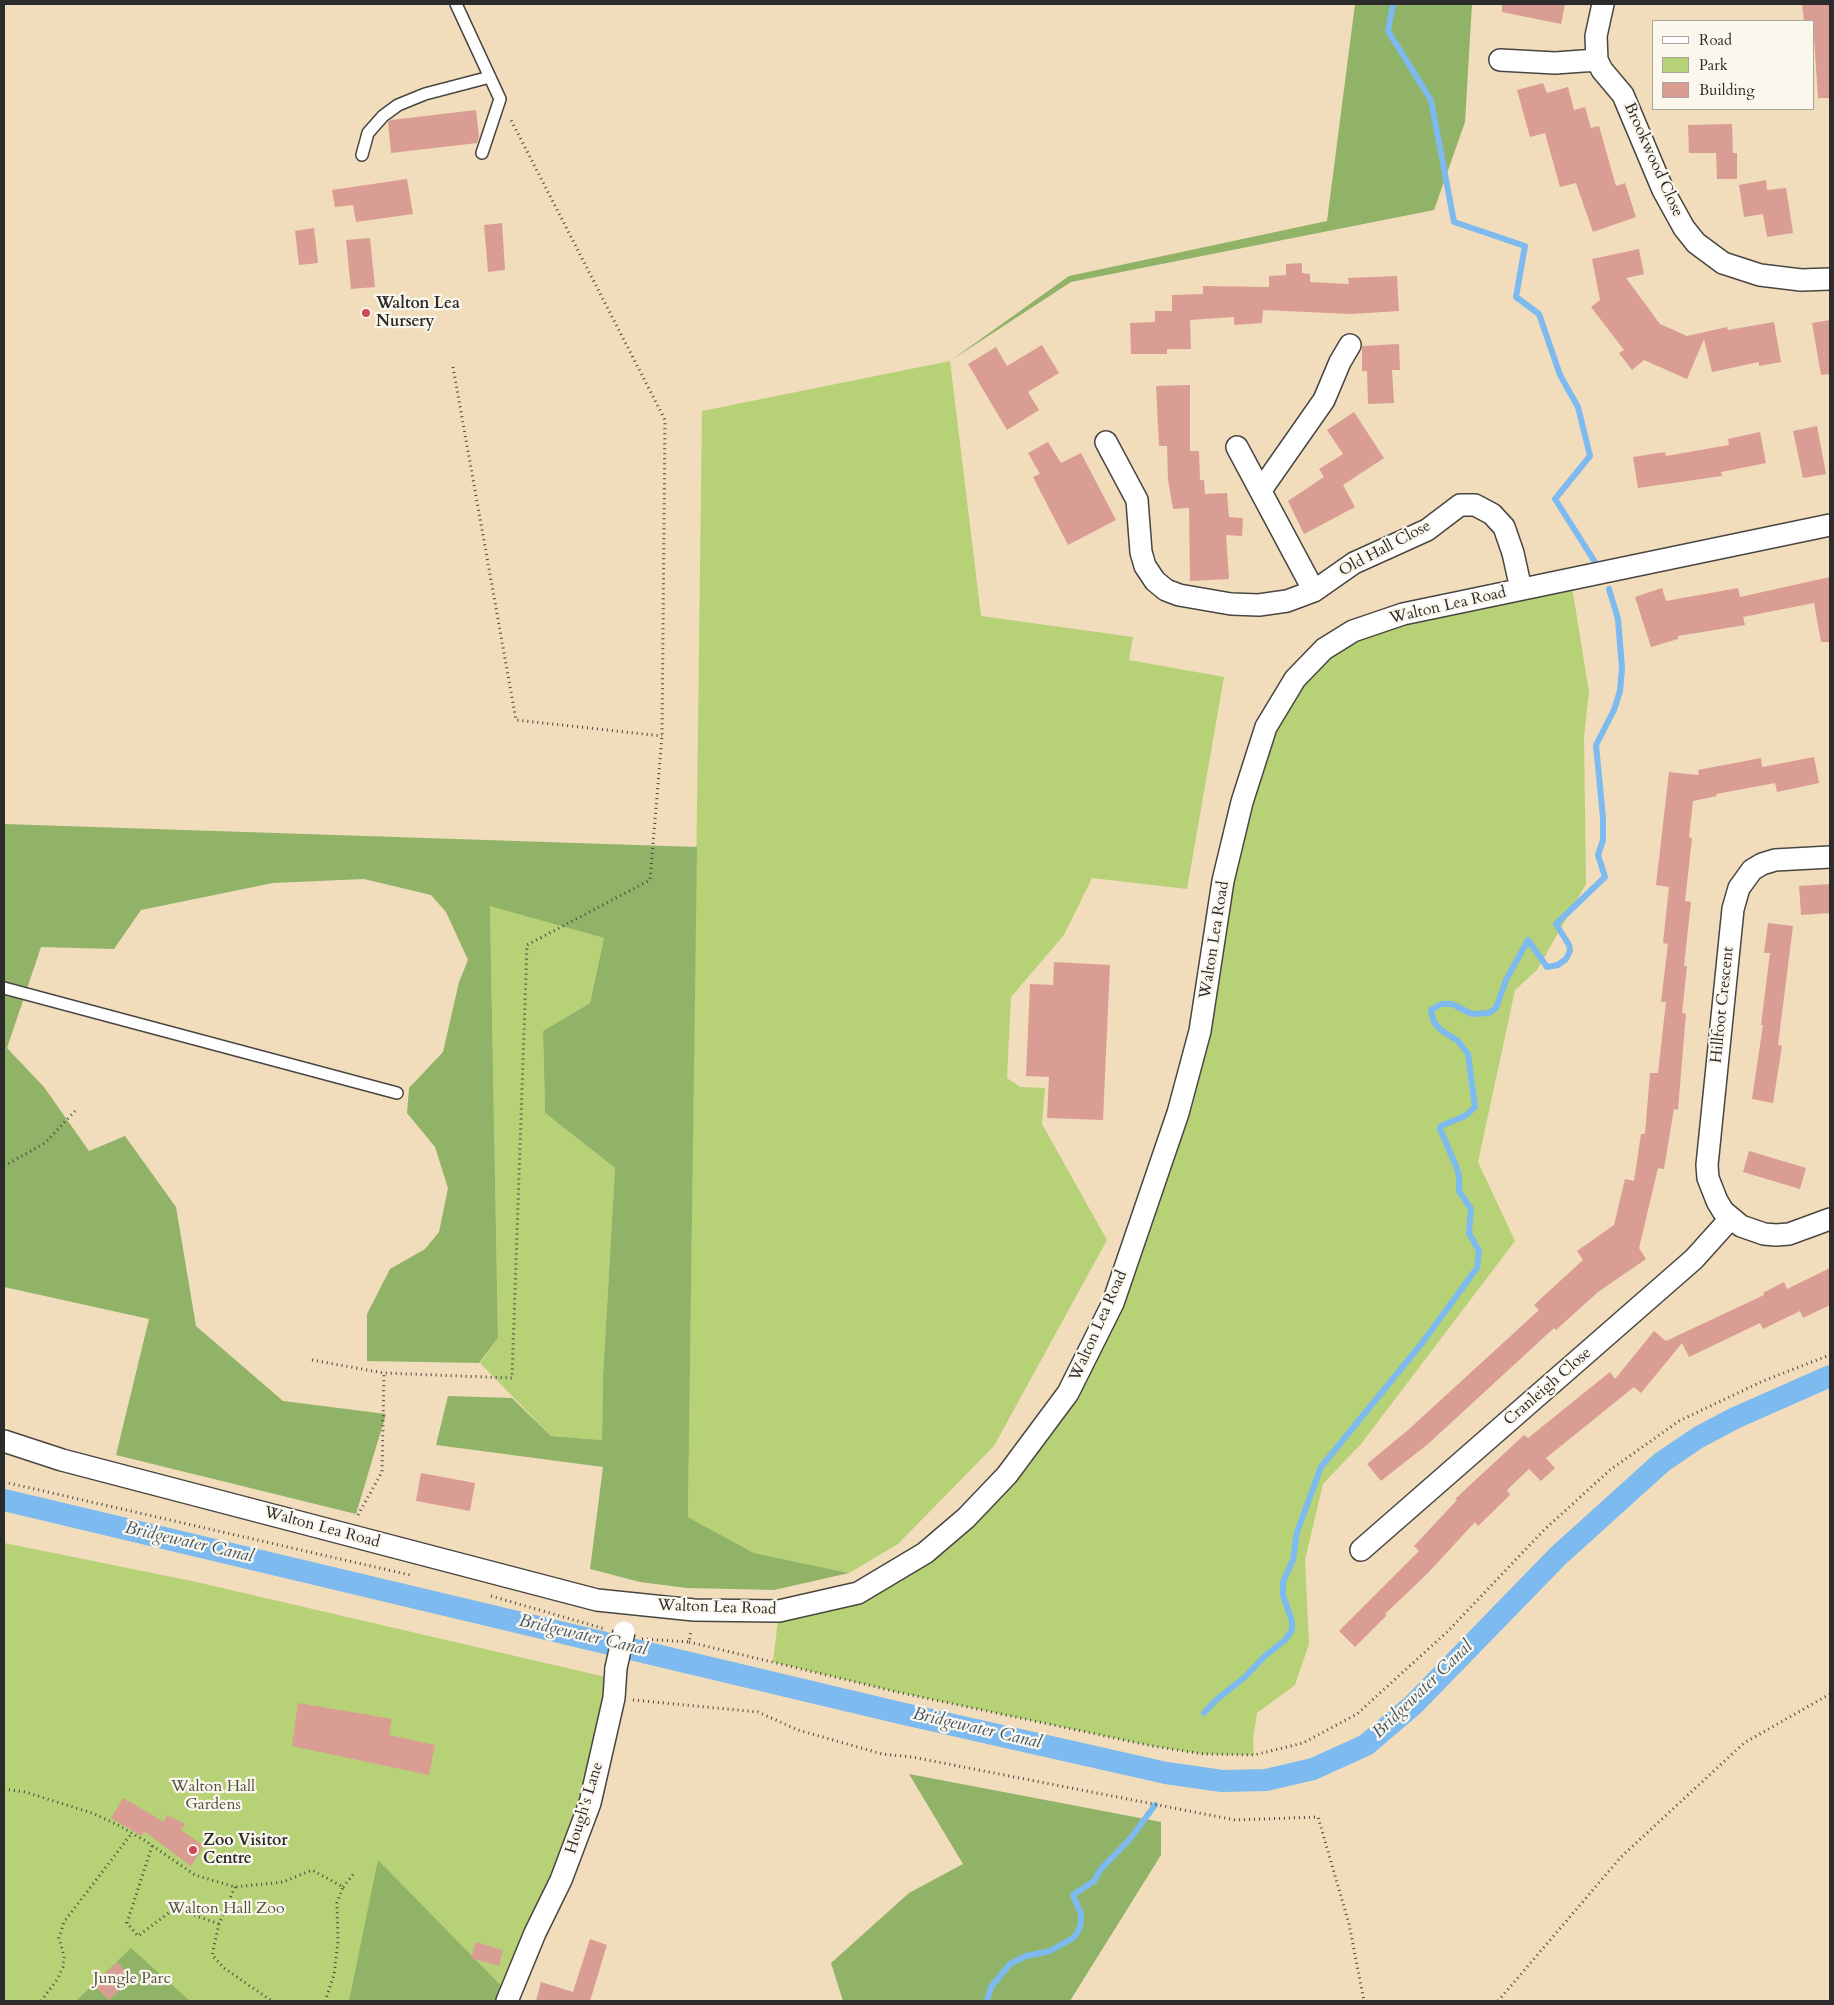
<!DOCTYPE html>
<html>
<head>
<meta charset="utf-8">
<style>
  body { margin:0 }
  #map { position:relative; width:1834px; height:2005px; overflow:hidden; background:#f1dcbc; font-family:Cardo,serif }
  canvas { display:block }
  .frame { position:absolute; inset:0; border:5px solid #2b2b2b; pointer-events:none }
  .legend { position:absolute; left:1652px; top:20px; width:162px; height:90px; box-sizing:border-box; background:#fbf7ec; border:1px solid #a8a59f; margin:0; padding:6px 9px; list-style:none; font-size:15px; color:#2b2b2b }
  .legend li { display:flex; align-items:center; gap:10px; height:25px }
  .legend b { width:25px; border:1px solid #a8a59f }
</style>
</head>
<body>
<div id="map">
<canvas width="1834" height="2005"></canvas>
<div class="frame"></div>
<ul class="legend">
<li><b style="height:6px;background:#fff"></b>Road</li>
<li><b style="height:14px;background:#b7d177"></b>Park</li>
<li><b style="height:14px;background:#da9d94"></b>Building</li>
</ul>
</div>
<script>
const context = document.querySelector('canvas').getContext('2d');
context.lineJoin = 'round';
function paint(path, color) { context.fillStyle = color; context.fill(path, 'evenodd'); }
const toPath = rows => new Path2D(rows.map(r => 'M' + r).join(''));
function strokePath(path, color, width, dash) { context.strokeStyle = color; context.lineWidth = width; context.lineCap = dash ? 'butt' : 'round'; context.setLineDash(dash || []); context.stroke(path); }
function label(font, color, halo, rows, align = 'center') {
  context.font = font + ' Cardo,serif'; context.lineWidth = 4.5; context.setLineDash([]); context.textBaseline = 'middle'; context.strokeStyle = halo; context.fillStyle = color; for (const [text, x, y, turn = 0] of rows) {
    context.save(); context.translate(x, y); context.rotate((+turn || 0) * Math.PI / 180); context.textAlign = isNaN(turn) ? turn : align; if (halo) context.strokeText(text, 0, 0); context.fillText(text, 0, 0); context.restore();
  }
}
paint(toPath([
  [950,361,981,616,1133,637,1129,660,1224,677,1187,889,1092,878,1064,935,1011,997,1007,1078,1020,1087,1045,1088,1042,1124,1107,1240,994,1446,898,1544,849,1573,754,1553,688,1517,702,411],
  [1568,579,1573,593,1589,692,1584,736,1586,884,1537,970,1515,990,1478,1162,1515,1241,1361,1444,1323,1484,1305,1560,1309,1644,1295,1685,1257,1713,1253,1740,1254,1755,1203,1754,1152,1746,897,1692,773,1662,779,1611,858,1593,925,1553,1068,1393,1178,1113,1242,802,1295,679,1353,631],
  [490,905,604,938,590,1003,543,1031,545,1113,615,1168,603,1375,602,1440,551,1436,480,1363,498,1338],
  [4,1543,192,1581,610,1678,583,1803,512,2001,4,2001]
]), '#b7d177');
paint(toPath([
  [1355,4,1472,4,1465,122,1434,210,1071,282,950,361,1069,276,1327,221],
  [4,824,697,847,688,1517,754,1553,849,1573,774,1590,687,1588,640,1582,590,1569,603,1467,436,1445,448,1396,512,1398,551,1436,602,1440,603,1375,615,1168,545,1113,543,1031,590,1003,604,938,490,906,498,1338,479,1363,367,1361,367,1314,390,1269,425,1249,439,1232,448,1188,435,1147,407,1113,409,1088,443,1052,459,982,468,960,446,912,431,895,364,879,273,883,141,910,114,949,41,947,7,1048,44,1087,89,1151,125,1136,176,1207,196,1326,283,1401,386,1414,356,1514,116,1455,149,1319,4,1287],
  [909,1774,1161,1822,1161,1855,1070,2001,843,2001,831,1963,909,1893,963,1864],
  [378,1860,513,1998,512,2001,349,2001],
  [131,1948,190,2001,76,2001]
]), '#91b368');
strokePath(toPath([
  [1393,4,1388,31,1431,100,1454,222,1525,246,1516,297,1539,314,1560,375,1578,407,1590,456,1555,499,1595,562],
  [1204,1713,1216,1700,1245,1677,1265,1656,1285,1640,1292,1630,1292,1621,1283,1595,1283,1582,1293,1560,1297,1532,1321,1467,1422,1343,1477,1268,1479,1251,1469,1233,1471,1209,1459,1191,1459,1176,1456,1166,1440,1129,1441,1126,1465,1116,1475,1107,1468,1054,1458,1041,1441,1030,1434,1022,1431,1010,1441,1004,1452,1004,1472,1014,1489,1013,1496,1008,1506,980,1528,940,1547,967,1558,965,1566,959,1570,951,1569,945,1556,924,1605,877,1598,855,1603,840,1603,818,1596,745,1614,710,1620,691,1622,668,1618,619,1609,589],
  [987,2001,991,1987,1010,1964,1026,1956,1050,1951,1073,1938,1079,1930,1081,1921,1081,1914,1073,1895,1094,1881,1101,1869,1130,1839,1155,1805]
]), '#7cbaef', 6);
strokePath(toPath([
  [4,1500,900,1713,1166,1773,1222,1781,1266,1780,1313,1769,1366,1745,1413,1705,1558,1556,1662,1462,1699,1437,1735,1418,1830,1376]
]), '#7cbaef', 22);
paint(toPath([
  [1502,4,1565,4,1561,24,1502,12],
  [1802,4,1830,4,1830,98,1818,98,1813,21,1804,21],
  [1543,83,1547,93,1568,87,1574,110,1585,107,1591,128,1599,126,1616,186,1625,183,1636,217,1593,232,1576,183,1560,187,1545,133,1530,137,1517,90],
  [476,110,479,137,477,143,391,153,388,122,391,120],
  [1732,124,1733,153,1737,153,1737,179,1717,179,1716,153,1689,153,1688,125],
  [407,179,413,214,356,222,353,205,335,207,332,190],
  [1766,180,1767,190,1786,188,1793,233,1767,237,1763,214,1744,217,1739,185],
  [502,223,505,270,488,272,484,225],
  [314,228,318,263,299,265,295,231],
  [370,238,375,287,351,289,346,240],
  [1639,249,1644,274,1626,278,1660,324,1687,336,1727,327,1728,330,1774,322,1781,362,1759,366,1759,362,1712,372,1704,339,1687,379,1644,360,1632,370,1619,353,1624,350,1591,307,1600,300,1592,259],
  [1302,263,1302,273,1310,274,1310,282,1349,284,1348,278,1397,276,1399,311,1351,314,1263,310,1262,323,1234,325,1234,317,1190,320,1191,349,1167,349,1167,354,1131,354,1130,323,1155,322,1155,311,1172,311,1172,295,1203,294,1203,286,1269,287,1269,276,1286,275,1286,264],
  [1830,320,1830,374,1821,375,1812,323],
  [1399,344,1400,370,1392,370,1394,403,1368,404,1367,371,1362,371,1362,346],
  [1042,345,1059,373,1028,392,1039,410,1007,430,968,364,996,347,1007,366],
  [1190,385,1190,451,1199,451,1200,480,1204,480,1205,494,1227,493,1229,517,1243,518,1242,536,1226,535,1229,579,1190,581,1189,508,1173,509,1168,480,1167,446,1159,446,1156,386],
  [1354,412,1384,458,1343,485,1355,507,1304,534,1288,501,1324,477,1319,469,1343,454,1327,430],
  [1817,426,1826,474,1803,478,1793,431],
  [1760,432,1766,463,1721,472,1722,476,1638,488,1633,457,1665,452,1666,456,1729,445,1728,439],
  [1048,442,1061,463,1081,453,1116,520,1068,545,1033,477,1040,474,1028,453],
  [1830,577,1830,642,1821,642,1814,603,1743,617,1745,625,1678,636,1678,639,1651,647,1635,597,1662,588,1666,601,1738,588,1740,597],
  [1814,757,1819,783,1777,792,1775,783,1716,794,1717,796,1693,801,1689,837,1692,838,1685,901,1691,902,1684,966,1687,966,1682,1013,1686,1014,1678,1110,1674,1109,1664,1169,1658,1168,1639,1248,1646,1259,1598,1292,1556,1330,1554,1328,1428,1444,1381,1481,1367,1464,1408,1430,1539,1310,1534,1305,1583,1260,1577,1251,1614,1225,1625,1179,1634,1181,1641,1134,1645,1134,1650,1073,1658,1073,1666,1002,1661,1002,1668,944,1663,943,1669,887,1656,885,1669,772,1699,775,1698,770,1761,758,1762,767],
  [1830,884,1830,913,1801,915,1799,886],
  [1768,923,1793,926,1778,1045,1782,1046,1773,1103,1752,1099,1763,1025,1761,1025,1770,953,1764,953],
  [1054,962,1110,965,1103,1120,1047,1118,1049,1077,1026,1076,1030,984,1053,985],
  [1749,1151,1806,1168,1800,1189,1743,1172],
  [1830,1268,1830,1305,1803,1318,1800,1311,1763,1329,1760,1323,1689,1357,1682,1343,1641,1393,1634,1387,1546,1458,1555,1468,1541,1481,1529,1469,1507,1490,1510,1495,1478,1526,1475,1522,1428,1573,1385,1614,1387,1615,1355,1647,1339,1631,1419,1551,1414,1546,1457,1500,1455,1499,1524,1435,1528,1438,1610,1372,1615,1379,1654,1331,1666,1341,1764,1295,1763,1293,1784,1282,1787,1289],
  [421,1473,475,1483,470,1511,416,1501],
  [298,1703,392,1719,389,1735,435,1745,429,1775,292,1746],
  [123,1798,164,1822,167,1815,185,1824,181,1830,204,1846,191,1866,144,1831,142,1836,111,1818],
  [590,1939,607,1945,590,2001,536,2001,541,1982,573,1992],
  [476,1942,503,1950,499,1966,471,1958],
  [117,1962,132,1978,109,2000,94,1985]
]), '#da9d94');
const service = toPath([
  [456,4,500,99,482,153],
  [362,155,368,133,383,116,398,105,425,94,490,77],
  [4,988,397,1093]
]);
const minor = toPath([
  [1603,4,1596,36,1597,60,1602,70,1623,95,1663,190,1684,228,1696,243,1723,263,1760,275,1801,280,1830,279],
  [1500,60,1555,63,1597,60],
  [1106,442,1137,500,1141,552,1145,566,1155,581,1166,590,1179,595,1231,604,1259,605,1287,601,1314,591,1354,563,1427,530,1460,505,1475,505,1492,514,1504,527,1513,553,1521,589],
  [1237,447,1314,591],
  [1261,490,1324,400,1340,362,1350,345],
  [1830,857,1775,860,1762,864,1752,870,1739,888,1733,909,1707,1165,1708,1178,1717,1201,1723,1211,1741,1226,1764,1234,1776,1235,1789,1234,1830,1219],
  [4,1441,62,1460,597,1600,694,1610,779,1611,858,1593,925,1553,966,1518,1007,1475,1068,1393,1113,1303,1178,1113,1200,1031,1223,881,1242,802,1266,727,1295,679,1324,649,1353,631,1403,614,1830,525],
  [1361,1550,1694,1259,1730,1219],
  [507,2001,535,1933,561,1880,590,1803,614,1698,616,1668]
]);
strokePath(service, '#494641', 14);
strokePath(minor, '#494641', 24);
strokePath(toPath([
  [453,367,516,720,662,736],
  [4,1166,45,1143,75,1111],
  [312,1360,384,1373],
  [4,1482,410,1575],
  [358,1515,382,1472,384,1373,512,1378,527,945,650,880,662,736,665,420,511,120],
  [491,1596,605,1629],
  [642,1639,689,1642,691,1630],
  [689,1642,897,1692,1152,1746,1203,1754,1254,1755,1303,1743,1357,1714,1447,1632,1544,1530,1610,1470,1679,1421,1763,1381,1830,1355],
  [633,1700,758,1712,798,1730,882,1754,912,1757,1235,1820,1318,1817,1349,1924,1364,2001],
  [4,1789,25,1792,92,1813,118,1825,144,1840,195,1875,235,1887,283,1882,312,1870,343,1887,337,1903,338,1941,334,1975,325,2001],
  [152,1846,127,1923,138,1936,175,1908,219,1924],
  [235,1887,219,1924,212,1955,224,1968,272,2001],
  [343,1887,355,1872],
  [41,2001,57,1980,63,1967,64,1956,59,1938,64,1922,132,1833],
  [1498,2001,1621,1857,1744,1743,1830,1694]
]), '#494641', 3, [1, 4]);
strokePath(service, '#fff', 11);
strokePath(minor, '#fff', 21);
const minorBridge = toPath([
  [616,1668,624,1632]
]);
strokePath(minorBridge, '#494641', 24, []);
strokePath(minorBridge, '#fff', 21);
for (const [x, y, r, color] of [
  [366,313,5,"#d1495b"],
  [193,1850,5,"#d1495b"]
]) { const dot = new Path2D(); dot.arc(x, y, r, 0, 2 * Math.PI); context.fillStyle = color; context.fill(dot); strokePath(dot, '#fbf7ec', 2); }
label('16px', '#2b2b2b', '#fbf7ec', [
  ["Brookwood Close",1653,160,66],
  ["Old Hall Close",1385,549,-28],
  ["Walton Lea Road",1448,606,-13],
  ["Walton Lea Road",1215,940,-81],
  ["Hillfoot Crescent",1723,1005,-84],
  ["Walton Lea Road",1099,1326,-66],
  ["Cranleigh Close",1548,1387,-41],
  ["Walton Lea Road",322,1528,15],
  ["Walton Lea Road",717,1608,2],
  ["Hough's Lane",585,1808,-73]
]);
label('bold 16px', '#2b2b2b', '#fbf7ec', [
  ["Walton Lea",376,304],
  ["Nursery",376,322],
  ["Zoo Visitor",203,1841],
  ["Centre",203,1859]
], 'left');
label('16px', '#4e543e', '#fbf7ec', [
  ["Walton Hall",213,1787],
  ["Gardens",213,1805],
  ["Walton Hall Zoo",226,1909],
  ["Jungle Parc",132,1979]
]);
label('italic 18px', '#435666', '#fbf7ec', [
  ["Bridgewater Canal",189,1543,13],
  ["Bridgewater Canal",583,1636,13],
  ["Bridgewater Canal",1423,1690,-44],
  ["Bridgewater Canal",977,1729,13]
]);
</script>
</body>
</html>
